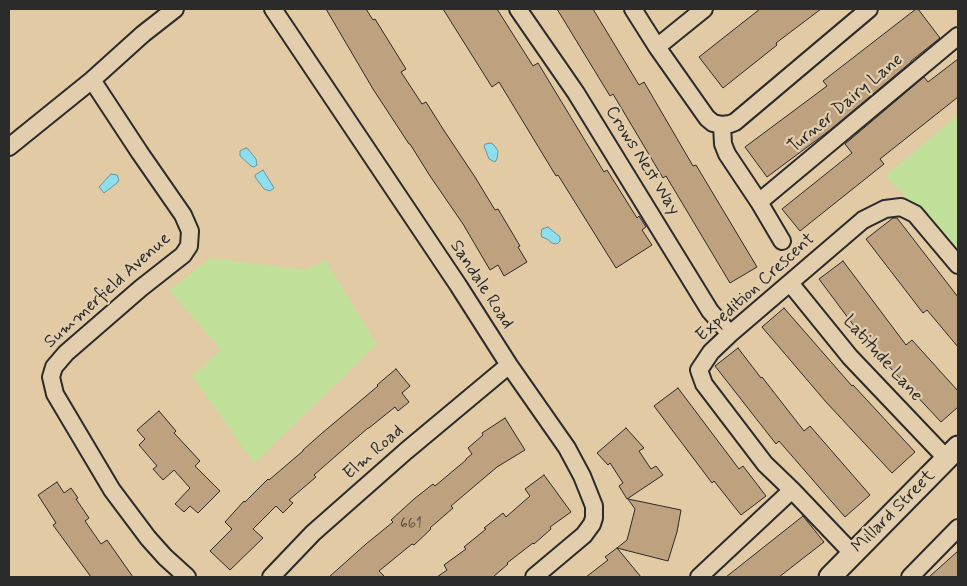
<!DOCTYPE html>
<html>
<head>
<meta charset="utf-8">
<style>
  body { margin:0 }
  #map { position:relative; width:967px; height:586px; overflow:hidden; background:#e2caa5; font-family:Mynerve,sans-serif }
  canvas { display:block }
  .frame { position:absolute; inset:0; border:10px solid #2b2b2b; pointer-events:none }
</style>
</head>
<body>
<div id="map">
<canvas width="967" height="586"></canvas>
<div class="frame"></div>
</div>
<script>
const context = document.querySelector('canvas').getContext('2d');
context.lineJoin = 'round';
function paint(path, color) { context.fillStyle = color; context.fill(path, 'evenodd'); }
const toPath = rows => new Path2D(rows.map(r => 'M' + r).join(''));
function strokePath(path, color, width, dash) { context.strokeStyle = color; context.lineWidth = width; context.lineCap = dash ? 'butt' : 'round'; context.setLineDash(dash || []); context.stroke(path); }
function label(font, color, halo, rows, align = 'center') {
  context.font = font + ' Mynerve,sans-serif'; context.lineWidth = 4.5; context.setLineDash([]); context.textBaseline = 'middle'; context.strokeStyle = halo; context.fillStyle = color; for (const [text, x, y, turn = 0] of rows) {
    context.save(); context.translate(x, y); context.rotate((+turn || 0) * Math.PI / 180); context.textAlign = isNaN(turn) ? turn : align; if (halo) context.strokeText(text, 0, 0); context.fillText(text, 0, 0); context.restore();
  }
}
paint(toPath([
  [958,115,958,248,885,176],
  [211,258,305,270,325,260,377,344,254,463,192,376,221,350,169,290]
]), '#c1e19a');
const water = toPath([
  [491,143,494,145,498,151,497,159,495,162,489,159,484,146,485,144,491,143],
  [246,148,248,149,256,159,257,165,254,167,251,166,240,156,240,151,246,148],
  [263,170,274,188,270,191,264,189,255,177,255,175,263,170],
  [111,174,117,175,119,180,117,183,104,193,99,187,111,174],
  [548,227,560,237,560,241,557,244,552,243,547,239,542,237,541,234,542,229,548,227]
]);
paint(water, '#8fdeed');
strokePath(water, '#67969f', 1);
const building = toPath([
  [326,9,366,9,373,20,375,19,406,69,401,72,422,104,426,102,443,129,475,177,495,210,498,209,520,246,518,247,527,262,504,276,498,265,490,270,463,224,430,176,410,144,409,144,373,89,326,9],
  [443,9,497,9,533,66,538,63,604,172,607,170,637,218,639,216,646,227,642,230,652,245,616,268,558,175,556,176,499,82,492,87,443,9],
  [557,9,593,9,639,85,644,82,693,166,696,165,757,267,730,283,666,176,663,178,613,94,610,96,557,9],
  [760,9,821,9,776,43,777,45,723,88,699,57,760,9],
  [916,9,918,9,940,38,911,61,911,62,830,130,767,177,745,147,827,86,823,81,916,9],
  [958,59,958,97,880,159,884,164,800,231,782,209,852,153,845,144,924,77,928,82,958,59],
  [893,218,897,218,958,297,958,347,927,310,923,313,866,239,893,218],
  [843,261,906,345,912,340,958,391,958,407,941,422,880,357,878,358,819,279,843,261],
  [784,308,852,386,853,385,915,452,892,473,826,402,762,327,784,308],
  [738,348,761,378,762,377,804,431,810,426,870,495,845,517,779,441,776,444,715,366,738,348],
  [396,369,410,386,402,393,409,402,398,411,395,407,369,428,368,428,338,454,314,475,316,477,289,500,293,503,283,513,276,506,253,529,263,538,230,570,210,551,232,529,225,522,244,501,245,502,268,479,269,480,303,451,303,450,321,434,378,386,377,385,396,369],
  [678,388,739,469,743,466,766,496,741,515,714,481,712,483,654,406,678,388],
  [159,411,176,431,174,433,200,461,195,466,220,491,198,513,190,506,184,512,175,504,190,488,174,470,163,480,153,469,157,466,139,445,145,439,137,430,159,411],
  [505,418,525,450,497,467,451,506,453,508,430,528,431,529,414,545,412,544,379,571,385,577,329,577,366,544,393,522,391,520,414,499,433,484,435,486,466,460,466,459,472,454,468,448,483,435,482,433,505,418],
  [626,428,644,448,639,451,651,469,656,466,663,475,627,499,619,486,623,483,610,463,608,465,597,453,626,428],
  [544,475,571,512,550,527,551,529,534,544,533,543,507,563,508,564,493,577,437,577,447,570,444,565,466,549,464,547,486,529,484,528,503,513,506,517,530,496,525,489,544,475],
  [57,482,64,493,71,488,78,498,76,499,89,518,85,521,101,544,107,540,133,577,91,577,53,525,56,523,38,495,57,482],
  [628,499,681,510,677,532,668,561,617,548,627,540,633,517,635,509,628,499],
  [803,516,824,542,779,577,726,577,803,516],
  [617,548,641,577,586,577,608,560,605,557,617,548],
  [958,551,958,577,929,577,958,551]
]);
paint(building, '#bea17f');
strokePath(building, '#2b2b2b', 1);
const minor = toPath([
  [273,9,458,285,509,365,567,448,582,476,594,506,594,518,592,524,584,535,534,577],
  [518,9,576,93,710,311,730,334],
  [633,9,657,47,707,118,713,123,722,125,730,124,735,122,869,9],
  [657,47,704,9],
  [92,80,140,153,183,215,190,231,189,246,183,255,141,288,66,353,54,367,51,377,55,394,112,490,148,538,165,557,187,577],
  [722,125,723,144,727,154,759,202,782,241],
  [9,147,92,80,143,34,175,9],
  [759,202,958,36],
  [790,283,850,357,947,459],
  [853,554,792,490,765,464,704,384,699,370,711,352,730,334,863,220,885,209,901,207,915,214,958,265],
  [271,577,313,533,406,451,509,365],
  [699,577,792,490],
  [910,577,958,528]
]);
const tertiary = toPath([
  [830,577,958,447]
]);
strokePath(minor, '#2b2b2b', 20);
strokePath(tertiary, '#2b2b2b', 25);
strokePath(minor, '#e2ceac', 16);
strokePath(tertiary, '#e2ceac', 21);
label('15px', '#504840', null, [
  ["661",411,525]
]);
label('18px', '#2b2b2b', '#e2ceac', [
  ["Turner Dairy Lane",846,104,-40],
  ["Crows Nest Way",642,161,58],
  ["Sandale Road",481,285,57],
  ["Expedition Crescent",756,288,-42],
  ["Summerfield Avenue",108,291,-42],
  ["Latitude Lane",882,359,48],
  ["Elm Road",374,453,-41],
  ["Millard Street",894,512,-45]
]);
</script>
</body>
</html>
